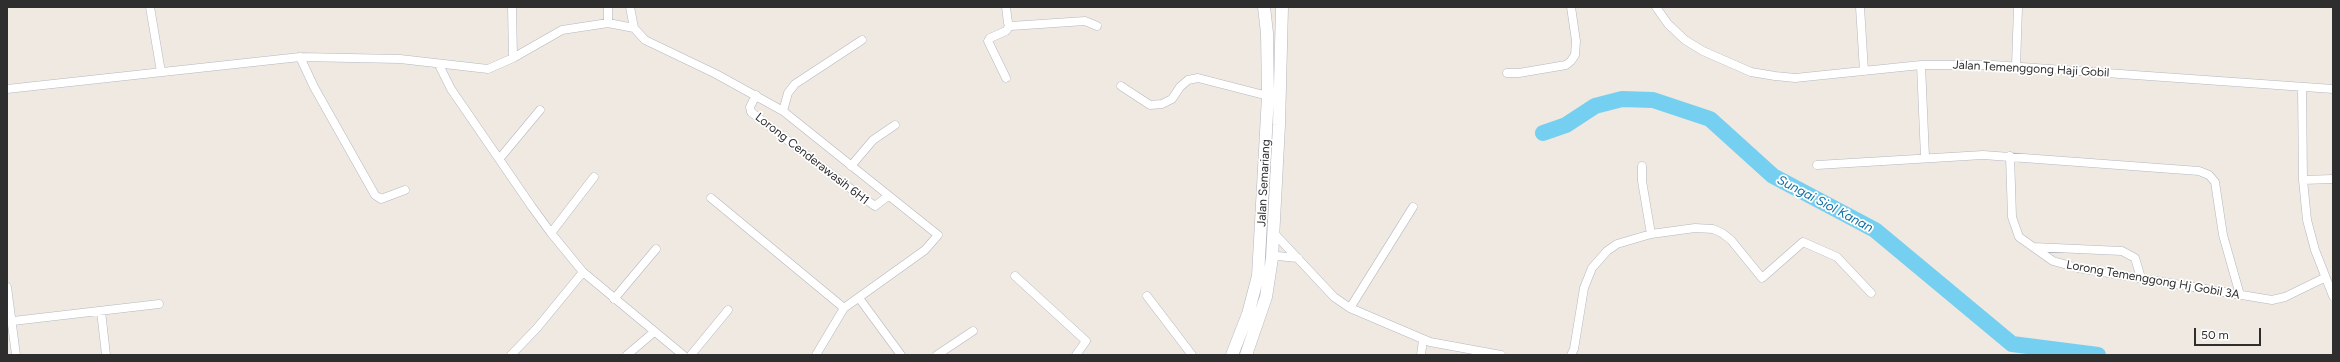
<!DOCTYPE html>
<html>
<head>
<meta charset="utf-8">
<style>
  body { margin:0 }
  #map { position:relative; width:2340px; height:362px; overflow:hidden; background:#efe9e1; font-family:Figtree,sans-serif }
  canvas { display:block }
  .frame { position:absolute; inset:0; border:8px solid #2e2e2e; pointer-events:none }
  .scale { position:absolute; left:2194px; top:328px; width:67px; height:18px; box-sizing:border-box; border:2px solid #2e2e2e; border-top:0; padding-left:5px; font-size:12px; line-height:14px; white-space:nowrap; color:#2e2e2e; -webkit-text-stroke:3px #fff; paint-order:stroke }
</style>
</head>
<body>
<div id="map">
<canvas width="2340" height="362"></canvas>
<div class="frame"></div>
<div class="scale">50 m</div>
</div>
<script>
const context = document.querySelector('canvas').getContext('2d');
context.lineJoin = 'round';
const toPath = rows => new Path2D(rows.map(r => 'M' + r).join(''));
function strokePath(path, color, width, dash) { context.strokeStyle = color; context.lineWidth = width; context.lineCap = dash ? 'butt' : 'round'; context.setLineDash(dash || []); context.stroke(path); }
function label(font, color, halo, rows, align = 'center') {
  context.font = font + ' Figtree,sans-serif'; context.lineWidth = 3.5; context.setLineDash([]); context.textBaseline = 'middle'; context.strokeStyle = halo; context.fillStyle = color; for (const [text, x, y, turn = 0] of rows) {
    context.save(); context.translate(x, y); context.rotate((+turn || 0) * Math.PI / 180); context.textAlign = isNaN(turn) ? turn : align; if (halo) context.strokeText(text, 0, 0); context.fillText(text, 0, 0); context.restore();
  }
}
strokePath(toPath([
  [1543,133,1566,125,1595,106,1622,99,1653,100,1710,119,1773,176,1875,230,2012,344,2098,355]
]), '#75cff0', 16);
const minor = toPath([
  [150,7,161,72],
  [512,7,513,58],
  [608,7,608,23],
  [630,7,634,28,645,40,716,74,783,111,938,235,925,250,844,308,816,355],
  [1006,7,1008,23,1011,26,1085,21,1097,26],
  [1656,7,1668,24,1685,40,1703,51,1751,72,1775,76,1795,78,1921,65,1993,65,2333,89],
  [1860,7,1864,71],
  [300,57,314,87,375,195,381,199,405,190],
  [439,65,451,89,532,207,551,233,583,272,683,355],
  [1921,65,1925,157],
  [2016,66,2018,7],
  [1507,73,1519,73,1566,65,1571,61,1575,55,1576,41,1571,7],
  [1006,78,988,41,990,38,1006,31,1010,25],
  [1121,86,1150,105,1162,104,1172,99,1180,87,1188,80,1198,78,1268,96],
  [2302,88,2303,180,2307,220,2315,250,2333,296],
  [7,89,300,57,400,59,488,69,513,58,562,30,608,23,634,28],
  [756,95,750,107,751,112,844,184,875,206,888,196],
  [783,111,788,93,795,84,862,40],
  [2010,156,2012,217,2019,237,2053,261,2078,268,2272,300,2285,297,2324,278],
  [500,158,540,110],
  [1817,165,1983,155,2199,171,2209,175,2215,182,2223,235,2240,295],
  [851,166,873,140,895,125],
  [1642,166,1642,181,1651,234],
  [2303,180,2333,179],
  [711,198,844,308],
  [1273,232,1334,297,1350,308,1430,342,1501,355],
  [551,233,594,177],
  [2033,247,2122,251,2135,258,2141,278],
  [1272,258,1277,256,1298,258],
  [1015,276,1086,341,1076,355],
  [7,287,16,355],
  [1147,296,1192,355],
  [859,298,901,355],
  [614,299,656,249],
  [1350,308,1413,207],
  [101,311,106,355],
  [13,321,159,304],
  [511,355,537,328,583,272],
  [627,355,654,332],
  [691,355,728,310],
  [937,355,973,331],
  [1421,355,1423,340],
  [1571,355,1574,349,1584,288,1592,268,1607,251,1617,244,1651,234,1695,228,1713,229,1722,233,1731,240,1762,278,1803,242,1837,257,1871,293]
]);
const secondary = toPath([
  [1232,355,1248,314,1258,276,1268,96,1267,33,1264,7],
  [1246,355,1266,297,1272,258,1279,125,1282,7]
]);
strokePath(minor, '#b4b7c1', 9);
strokePath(secondary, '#b4b7c1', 13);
strokePath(minor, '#fff', 8);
strokePath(secondary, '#fff', 12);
label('12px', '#2e2e2e', '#fff', [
  ["Jalan Temenggong Haji Gobil",2031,69,3],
  ["Lorong Cenderawasih 6H1",812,159,38],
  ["Jalan Semariang",1264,183,-87],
  ["Lorong Temenggong Hj Gobil 3A",2153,280,10]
]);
label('italic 13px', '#0d6fa3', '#fff', [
  ["Sungai Siol Kanan",1825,204,28]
]);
</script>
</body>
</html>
